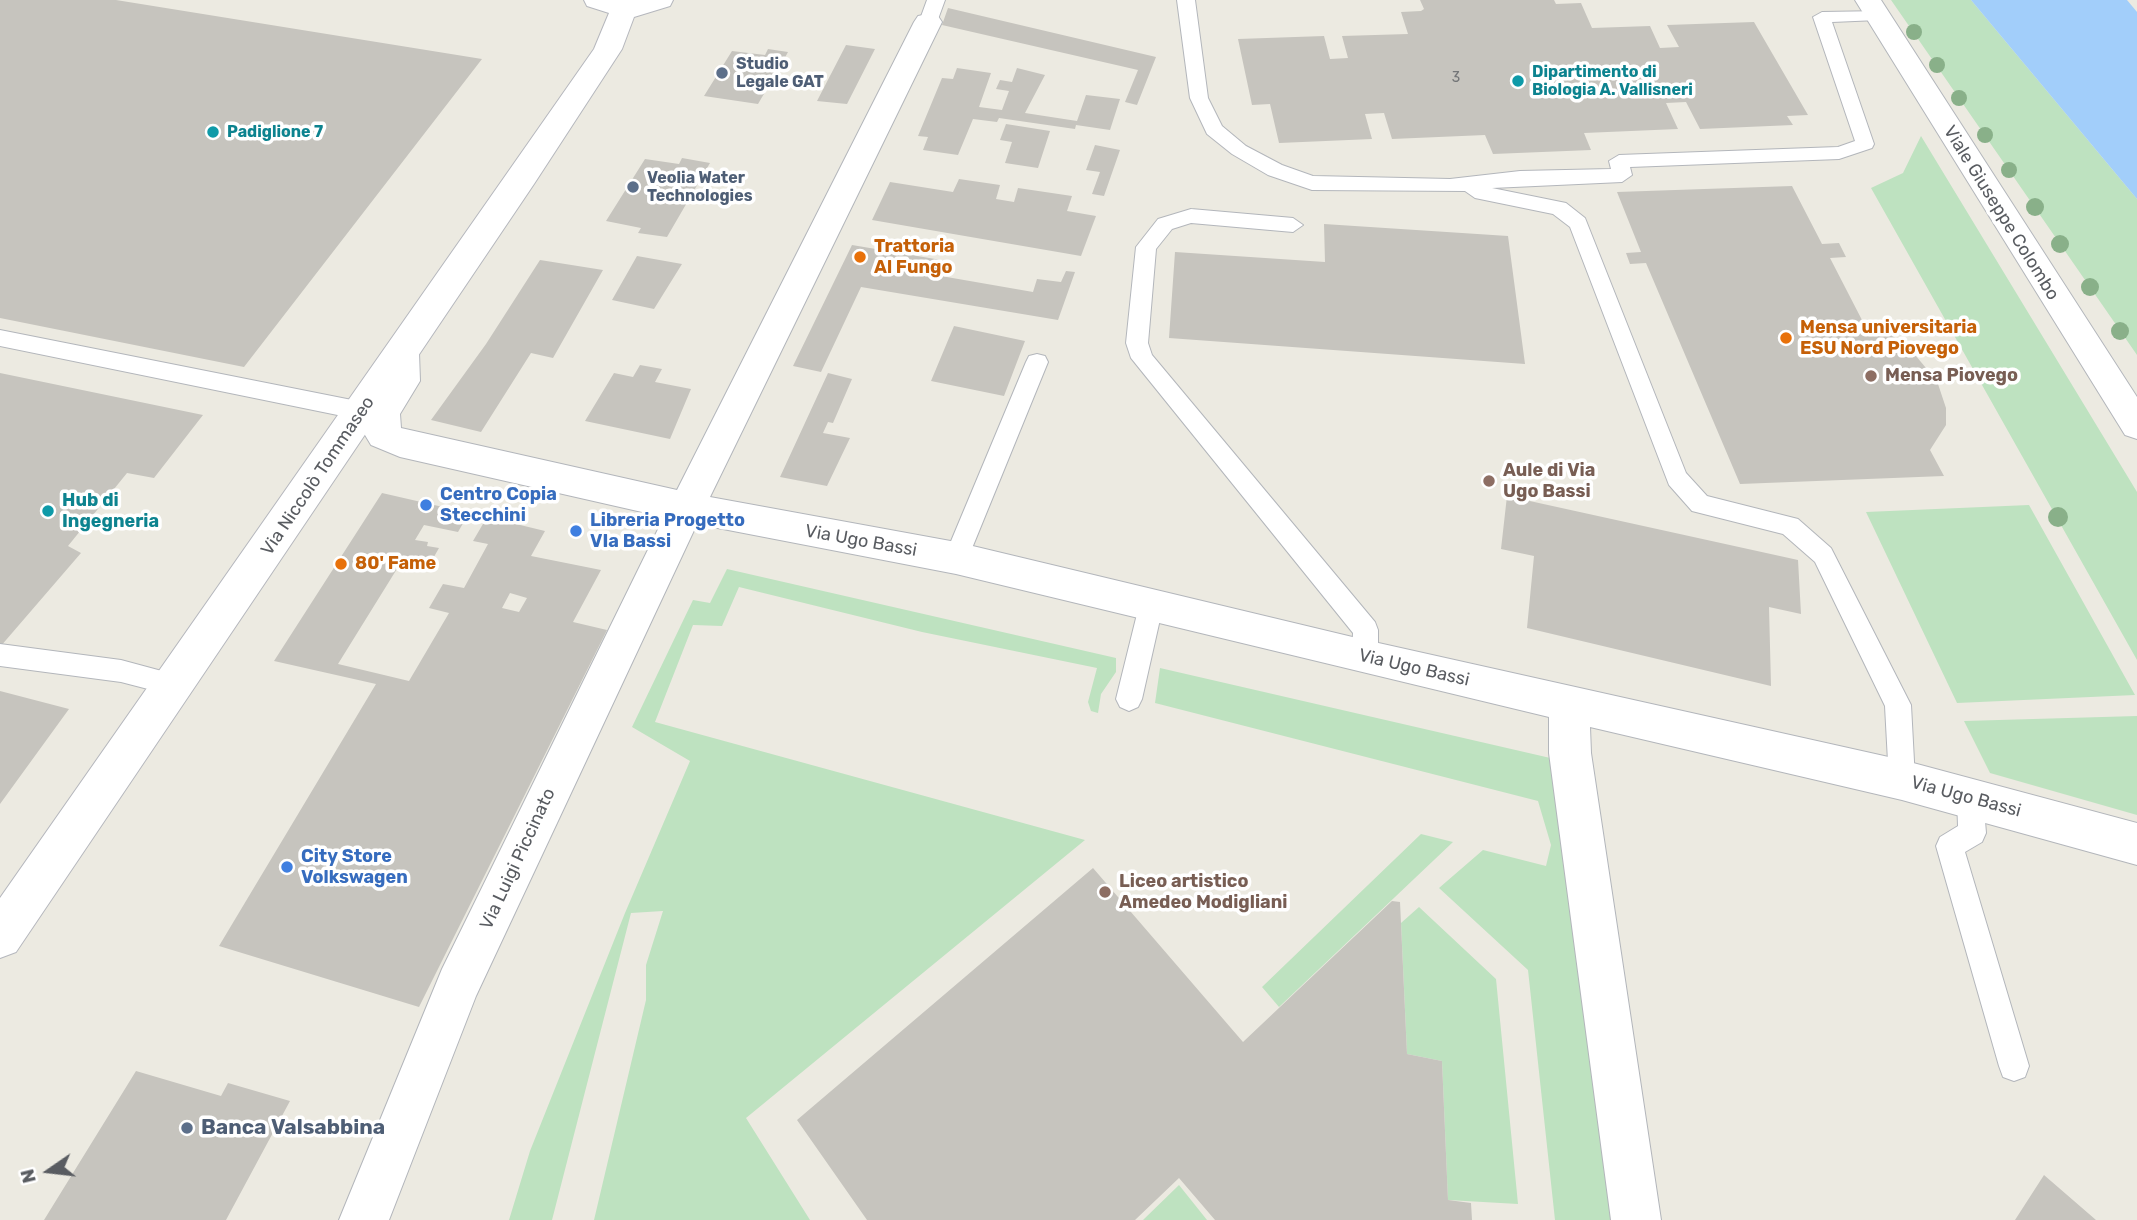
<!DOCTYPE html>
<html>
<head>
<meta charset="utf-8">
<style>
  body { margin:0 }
  #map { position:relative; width:2137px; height:1220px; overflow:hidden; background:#eceae1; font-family:Rubik,sans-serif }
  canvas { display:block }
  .north { position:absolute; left:14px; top:1136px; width:70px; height:70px; -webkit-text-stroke:5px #fff; paint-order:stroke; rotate:256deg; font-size:19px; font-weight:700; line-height:28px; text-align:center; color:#595c61 }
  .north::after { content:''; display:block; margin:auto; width:24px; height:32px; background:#595c61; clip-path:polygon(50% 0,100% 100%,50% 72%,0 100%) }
</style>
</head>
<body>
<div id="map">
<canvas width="2137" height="1220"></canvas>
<div class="north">N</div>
</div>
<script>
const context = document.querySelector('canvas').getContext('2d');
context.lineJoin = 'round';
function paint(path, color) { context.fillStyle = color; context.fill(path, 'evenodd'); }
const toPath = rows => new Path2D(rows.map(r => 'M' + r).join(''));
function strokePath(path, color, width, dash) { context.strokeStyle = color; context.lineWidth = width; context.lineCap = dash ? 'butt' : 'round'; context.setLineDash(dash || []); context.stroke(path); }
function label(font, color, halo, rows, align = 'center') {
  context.font = font + ' Rubik,sans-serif'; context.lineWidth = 7; context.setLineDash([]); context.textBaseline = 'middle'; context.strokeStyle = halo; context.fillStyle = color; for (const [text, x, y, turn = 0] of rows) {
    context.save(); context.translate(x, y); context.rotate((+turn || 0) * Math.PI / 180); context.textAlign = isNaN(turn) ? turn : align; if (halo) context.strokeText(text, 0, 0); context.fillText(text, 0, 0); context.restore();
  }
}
paint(toPath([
  [1891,0,1971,0,2137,199,2137,355],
  [1921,136,2137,492,2137,660,1871,188,1903,173],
  [2029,505,2135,695,1957,703,1866,512],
  [727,569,1116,658,1116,672,1101,694,1098,713,1091,711,1088,702,1097,668,922,632,739,587,722,626,693,625,655,722,1085,840,746,1118,810,1220,594,1220,646,1000,646,965,663,911,631,913,552,1220,509,1220,530,1151,625,913,690,761,632,727,693,600,710,603],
  [1160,668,1559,760,1619,1220,1555,1220,1528,970,1439,888,1483,850,1546,866,1551,845,1538,801,1155,703],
  [2137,716,2137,815,1990,773,1964,721],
  [1421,834,1453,842,1279,1007,1262,987],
  [1419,907,1496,979,1518,1204,1448,1200,1442,1061,1407,1054,1401,923],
  [1179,1185,1207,1220,1143,1220]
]), '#bee2c0');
paint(toPath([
  [1971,0,2127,0,2137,12,2137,199]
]), '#a2cefa');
paint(toPath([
  [0,0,116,0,482,59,244,367,0,318],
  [1420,0,1554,0,1556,4,1581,3,1592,28,1650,26,1660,48,1679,47,1667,25,1754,22,1808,115,1787,116,1793,125,1700,129,1686,102,1666,103,1678,129,1584,133,1591,150,1493,154,1485,135,1392,139,1384,113,1365,114,1372,139,1279,143,1270,104,1252,105,1238,39,1324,36,1330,59,1348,58,1342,36,1408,34,1401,12,1421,11,1424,9],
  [948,8,1156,57,1137,105,1125,102,1138,70,942,25],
  [846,45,875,49,847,104,817,101],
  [768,49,788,52,776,74,782,75,775,88,768,87,758,104,704,96,732,51,765,55],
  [957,68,991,73,979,107,1002,110,1009,91,996,89,1000,80,1012,82,1017,68,1045,75,1025,113,1077,121,1086,95,1120,99,1110,130,1076,125,1075,129,999,118,997,122,973,119,958,155,923,150,928,137,918,136,942,78,953,79],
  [1006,124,1050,131,1038,168,1005,163,1012,142,1000,140],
  [1095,145,1120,150,1104,196,1092,194,1100,172,1086,170],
  [682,158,710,163,667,237,638,233,641,228,606,221,645,159,679,164],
  [959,179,1000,185,996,199,1014,202,1018,188,1072,196,1067,211,1096,216,1081,256,872,220,890,182,953,192],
  [1792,186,1822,244,1839,243,1846,257,1830,258,1863,322,1890,334,1910,349,1937,381,1946,408,1946,425,1930,450,1944,476,1740,484,1646,263,1630,264,1626,253,1641,252,1617,192],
  [1324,224,1508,236,1525,364,1169,338,1175,252,1325,262],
  [852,245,947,261,941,276,1033,292,1037,279,1061,282,1066,271,1075,272,1058,320,861,287,821,372,793,366],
  [637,256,682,264,654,309,612,300],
  [540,260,603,270,553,358,531,353,481,432,431,420,486,344],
  [954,326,1025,341,1004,396,931,381],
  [640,365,662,369,655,382,691,389,670,439,585,421,614,373,633,377],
  [0,373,203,415,154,478,127,473,68,546,81,553,0,647],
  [828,373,852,379,833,423,828,422,823,433,850,438,827,486,780,477],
  [382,493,469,513,458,532,424,525,415,540,428,542,427,546,439,548,427,569,400,564,338,664,409,681,449,613,429,608,443,584,464,588,488,544,473,541,487,517,545,531,531,556,601,570,573,622,607,630,419,1007,219,946,376,684,274,661],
  [510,593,527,598,519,612,502,608],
  [1507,496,1798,560,1801,614,1769,607,1771,686,1527,628,1534,556,1501,549],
  [0,691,69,709,0,804],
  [1093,868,1243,1042,1392,901,1400,902,1407,1054,1442,1061,1448,1200,1471,1203,1472,1220,1215,1220,1179,1178,1135,1220,867,1220,797,1120],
  [136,1071,221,1096,228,1083,290,1101,226,1220,44,1220],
  [2044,1175,2096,1220,2015,1220]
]), '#c6c4be');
const lane = toPath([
  [927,0,945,0,937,22,928,27,919,22,927,0],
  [1177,0,1195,0,1208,98,1222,126,1246,146,1282,165,1313,176,1450,179,1520,171,1611,169,1609,161,1619,155,1838,147,1855,141,1813,17,1822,12,1884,11,1887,15,1878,20,1832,22,1874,144,1872,148,1839,159,1630,167,1632,175,1622,182,1492,188,1566,203,1585,218,1686,473,1707,496,1798,519,1831,548,1911,705,1915,780,1911,789,1902,792,1893,789,1889,780,1885,706,1815,562,1783,534,1692,511,1669,485,1570,227,1553,214,1475,198,1465,191,1312,190,1268,175,1232,154,1207,134,1190,98,1177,0],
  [1191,209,1293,218,1303,225,1293,232,1191,223,1172,229,1156,249,1148,343,1152,355,1375,622,1378,630,1378,657,1374,665,1365,668,1356,665,1352,657,1353,633,1131,358,1126,343,1136,247,1158,219,1191,209],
  [0,330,362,402,370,405,373,411,370,417,362,420,0,346,0,330],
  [1037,354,1045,356,1048,362,968,558,964,565,956,568,948,565,944,558,1026,362,1029,356,1037,354],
  [1151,595,1160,599,1163,606,1142,699,1138,707,1129,711,1120,707,1116,699,1139,606,1142,599,1151,595],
  [0,644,121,660,184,677,188,685,184,693,175,696,121,682,0,666,0,644],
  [1970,784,1979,788,1983,797,1986,833,1982,842,1965,852,2029,1066,2025,1077,2014,1081,2003,1077,1999,1066,1936,846,1940,837,1958,826,1957,797,1961,788,1970,784]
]);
const street = toPath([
  [1855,0,1881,0,2137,397,2137,439,2125,435,1855,0],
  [928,14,938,16,942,22,710,497,956,542,1365,640,1902,760,2137,823,2137,865,1902,800,1590,727,1591,753,1661,1220,1611,1220,1549,753,1549,717,956,574,697,524,476,996,389,1220,339,1220,442,969,664,517,400,457,371,445,365,435,366,412,386,379,385,353,390,344,402,340,414,344,419,353,420,381,400,414,401,428,677,490,914,22,918,16,928,14]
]);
const secondary = toPath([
  [584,0,673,0,670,6,634,17,622,49,534,184,16,952,0,958,0,898,594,49,609,13,587,6,584,0]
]);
strokePath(lane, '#b3b6bb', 2);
strokePath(street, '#b3b6bb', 2);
strokePath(secondary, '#b5b7bd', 2);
paint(lane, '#fff');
paint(street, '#fff');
paint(secondary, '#fff');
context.fillStyle = '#89b089';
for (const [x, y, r] of [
  [1914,32,8],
  [1937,65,8],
  [1959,98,8],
  [1985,135,8],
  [2009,170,8],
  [2035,207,9],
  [2060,244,9],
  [2090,287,9],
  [2120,331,9],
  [2058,517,10]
]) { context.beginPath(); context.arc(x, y, r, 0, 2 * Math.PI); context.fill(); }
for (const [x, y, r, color] of [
  [722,73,7,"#5c6f8a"],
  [1518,81,7,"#0f9aa8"],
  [213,132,7,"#0f9aa8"],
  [633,187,7,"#5c6f8a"],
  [860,257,7,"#e8710a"],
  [1786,338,7,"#e8710a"],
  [1871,376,7,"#8d6e63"],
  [1489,481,7,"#8d6e63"],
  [426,505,7,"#3f7fe0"],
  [48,511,7,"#0f9aa8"],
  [576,531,7,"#3f7fe0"],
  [341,564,7,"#e8710a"],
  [287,867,7,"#3f7fe0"],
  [1105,892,7,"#8d6e63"],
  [187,1128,7,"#5c6f8a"]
]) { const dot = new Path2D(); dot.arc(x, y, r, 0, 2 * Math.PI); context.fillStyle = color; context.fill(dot); strokePath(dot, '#fff', 2.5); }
label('14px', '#747678', null, [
  ["3",1456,78]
]);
label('bold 16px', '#4e5e75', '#fff', [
  ["Studio",736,64],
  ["Legale GAT",736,82],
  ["Veolia Water",647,178],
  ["Technologies",647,196]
], 'left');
label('bold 16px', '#0d838f', '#fff', [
  ["Dipartimento di",1532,72],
  ["Biologia A. Vallisneri",1532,90],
  ["Padiglione 7",227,132]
], 'left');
label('18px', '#595c61', '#fff', [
  ["Viale Giuseppe Colombo",2001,213,58],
  ["Via Niccolò Tommaseo",318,476,-56],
  ["Via Ugo Bassi",861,541,10],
  ["Via Ugo Bassi",1414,668,13],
  ["Via Ugo Bassi",1966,797,15],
  ["Via Luigi Piccinato",518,859,-65]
]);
label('bold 18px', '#c56008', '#fff', [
  ["Trattoria",874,247],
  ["Al Fungo",874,268],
  ["Mensa universitaria",1800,328],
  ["ESU Nord Piovego",1800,349],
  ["80' Fame",355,564]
], 'left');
label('bold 18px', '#785e54', '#fff', [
  ["Mensa Piovego",1885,376],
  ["Aule di Via",1503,471],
  ["Ugo Bassi",1503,492],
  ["Liceo artistico",1119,882],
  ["Amedeo Modigliani",1119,903]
], 'left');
label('bold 18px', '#366cbe', '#fff', [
  ["Centro Copia",440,495],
  ["Stecchini",440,516],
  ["Libreria Progetto",590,521],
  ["VIa Bassi",590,542],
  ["City Store",301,857],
  ["Volkswagen",301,878]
], 'left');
label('bold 18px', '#0d838f', '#fff', [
  ["Hub di",62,501],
  ["Ingegneria",62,522]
], 'left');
label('bold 21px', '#4e5e75', '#fff', [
  ["Banca Valsabbina",201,1128]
], 'left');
</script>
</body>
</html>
